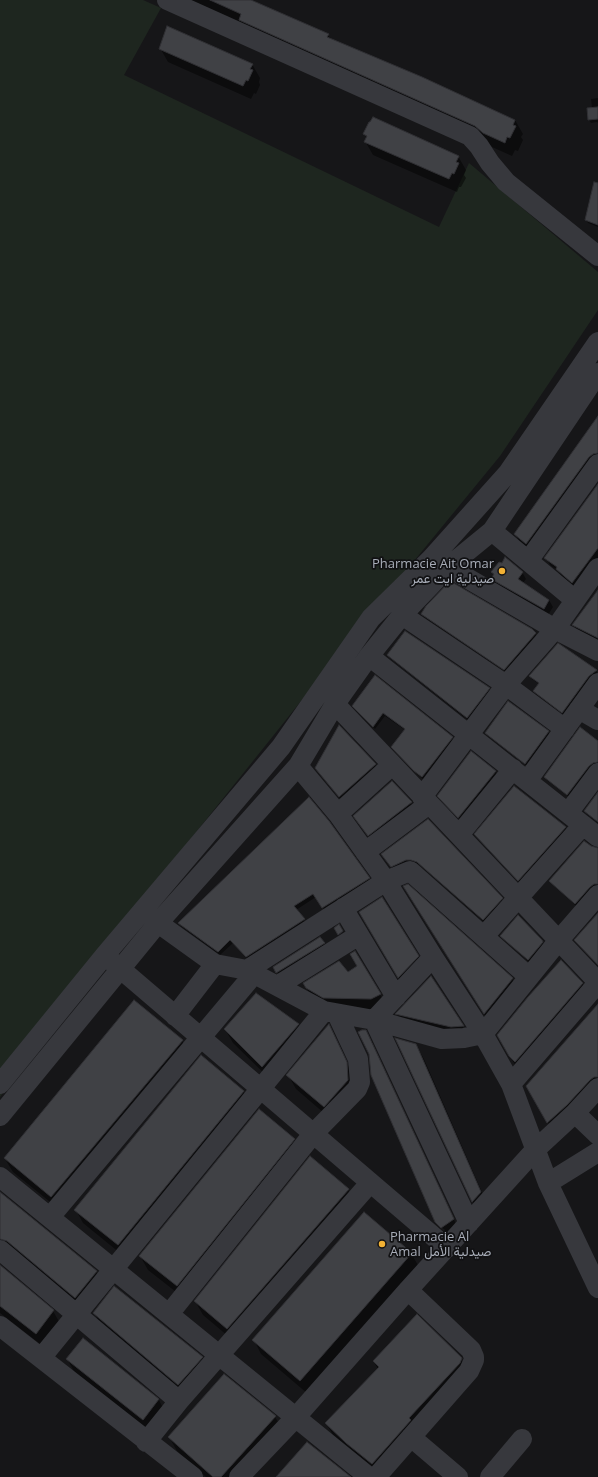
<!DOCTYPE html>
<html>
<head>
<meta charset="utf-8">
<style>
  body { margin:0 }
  canvas { display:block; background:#161618 }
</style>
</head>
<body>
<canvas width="598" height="1477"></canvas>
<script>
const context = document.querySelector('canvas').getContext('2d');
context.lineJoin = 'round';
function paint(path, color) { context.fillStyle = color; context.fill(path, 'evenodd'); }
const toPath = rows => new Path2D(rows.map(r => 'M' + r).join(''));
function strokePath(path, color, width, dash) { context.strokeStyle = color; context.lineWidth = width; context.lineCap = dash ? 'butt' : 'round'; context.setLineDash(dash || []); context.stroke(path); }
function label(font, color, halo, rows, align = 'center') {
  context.font = font + ' "Open Sans",Vazirmatn,sans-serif'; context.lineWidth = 3.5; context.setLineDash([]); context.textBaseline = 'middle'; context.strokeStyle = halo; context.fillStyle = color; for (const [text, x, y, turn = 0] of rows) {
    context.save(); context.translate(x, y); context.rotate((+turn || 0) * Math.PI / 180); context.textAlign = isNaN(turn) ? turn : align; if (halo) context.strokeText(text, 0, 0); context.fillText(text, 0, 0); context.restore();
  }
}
paint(toPath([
  [0,0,143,0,161,8,124,75,439,227,469,163,598,272,598,310,500,456,373,611,125,921,0,1097]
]), '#1e261f');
paint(toPath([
  [183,0,248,0,328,35,331,39,515,120,523,134,521,137,523,140,518,151,515,150,512,156,492,147,484,139],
  [168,27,252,64,260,78,259,82,260,85,256,94,254,93,251,99,168,62,160,48],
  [598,98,598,123,597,122,591,123,589,120,592,108,591,99],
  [364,134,458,156,466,170,464,175,466,178,461,187,459,187,457,192,373,155,365,141,367,138],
  [598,191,598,227,588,223,586,220],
  [598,418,598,460,530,550,519,541,515,534],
  [598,485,598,559,577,589,561,576,558,571,550,565,546,558],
  [492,572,522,572,526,579,523,583,549,600,553,607,548,615,496,585,492,579,494,575],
  [450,583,535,634,537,637,506,672,424,617,422,614],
  [598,591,598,641,577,632,574,625],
  [388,655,489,688,491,692,469,721,390,658],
  [596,671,598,674,564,715,536,694,534,691,539,684,532,679,530,676],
  [375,677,452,738,454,741,424,780,417,774,394,750,405,730,385,716,375,729,355,709],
  [548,732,550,735,527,766,488,736,486,733],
  [598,742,598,765,569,797,547,780,545,777],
  [471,753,496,772,497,775,461,820,440,799],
  [375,765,377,768,341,800,316,768],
  [392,782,413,806,370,838,356,819],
  [598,794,598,823,587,814,585,811],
  [428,820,504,902,485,923,420,865,414,862,393,869,384,858],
  [565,827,567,830,520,883,475,835],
  [591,847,598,850,598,887,577,907,550,881],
  [369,878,371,882,325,911,316,897,296,910,306,923,248,960,233,943,220,955,182,927,180,924],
  [408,886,512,979,514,982,486,1017,404,887],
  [382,898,420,959,400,980,360,912],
  [501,936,542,941,544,944,530,963],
  [324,943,325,946,279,975,274,967],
  [355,952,388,1008,380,1013,315,1002,304,984,348,973,358,966],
  [431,977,463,1027,471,1040,404,1028,397,1014],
  [582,983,590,997,518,1070,498,1035],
  [598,1006,598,1087,553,1131,527,1086],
  [298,1024,306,1038,271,1080,233,1043,225,1029],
  [328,1025,354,1077,332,1120,296,1089,288,1075],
  [365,1031,373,1043,371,1043,456,1224,444,1236,438,1227,444,1232,445,1230,435,1222,369,1054],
  [397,1039,416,1045,424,1059,488,1206,481,1215,473,1202],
  [182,1041,190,1054,60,1210,13,1172,5,1159],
  [243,1091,251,1105,126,1258,83,1223,76,1210],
  [294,1139,302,1153,185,1299,148,1270,140,1256],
  [310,1158,348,1190,356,1204,235,1342,203,1315,195,1301],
  [0,1194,96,1272,104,1285,83,1311,0,1256],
  [411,1253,419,1267,308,1394,261,1354,254,1340],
  [0,1266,53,1311,61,1325,44,1347,0,1313],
  [94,1313,202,1357,210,1371,186,1398,102,1327],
  [84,1339,159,1400,166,1414,151,1433,75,1373,67,1359],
  [461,1359,469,1373,380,1477,334,1437,326,1423,378,1369,374,1362],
  [275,1417,283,1430,241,1477,206,1477,177,1451,169,1437]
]), '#0007');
const building = toPath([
  [210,0,251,0,329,34,327,37,422,77,515,120,513,125,516,126,510,138,507,137,505,143,483,133,475,126,239,20,241,14,210,0],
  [167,26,253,64,250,69,253,70,248,81,246,80,243,86,159,49,167,26],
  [598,107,598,119,588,120,587,108,598,107],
  [373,117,459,156,456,162,459,163,454,174,452,173,449,179,364,142,367,136,363,134,369,122,370,122,373,117],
  [594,182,598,183,598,225,585,220,594,182],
  [598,416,598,453,593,454,589,457,526,544,514,534,598,416],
  [598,484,598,548,572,583,556,569,557,567,544,558,598,484],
  [505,557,523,572,518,579,549,600,544,609,491,579,494,574,491,572,499,562,502,563,505,557],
  [450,581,532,629,536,633,504,670,421,614,426,606,450,581],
  [598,590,598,638,572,625,598,590],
  [405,631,490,688,467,718,387,655,405,631],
  [558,643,597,670,589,676,562,713,533,691,539,683,529,676,558,643],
  [375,675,453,737,422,777,414,771,391,747,405,729,383,713,373,727,352,706,375,675],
  [508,701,549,731,525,764,485,733,508,701],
  [339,725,376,764,339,797,315,768,339,725],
  [580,727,598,741,598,762,593,763,589,766,567,795,544,777,580,727],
  [471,751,496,771,458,818,437,796,471,751],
  [392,781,412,802,368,836,353,816,392,781],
  [514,786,566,827,518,881,474,834,514,786],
  [598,792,598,822,584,811,598,792],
  [309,797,329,821,370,878,322,908,313,894,294,906,305,919,246,957,230,940,218,952,178,923,309,797],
  [428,819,503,898,483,920,417,862,411,860,406,860,391,867,381,854,428,819],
  [584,841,591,846,598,848,598,884,594,884,590,887,575,904,549,881,584,841],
  [408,884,513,978,484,1014,403,886,408,884],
  [382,897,419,956,398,978,359,912,382,897],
  [598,913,598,965,574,940,598,913],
  [518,915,542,940,543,942,528,960,500,936,518,915],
  [339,924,343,931,338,935,334,928,339,924],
  [320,937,325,943,276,973,273,967,320,937],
  [355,951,381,994,371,999,323,998,306,988,303,983,339,961,348,972,357,966,350,954,355,951],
  [561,960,583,983,515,1062,509,1056,497,1035,528,997,561,960],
  [431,976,464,1026,451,1027,395,1014,431,976],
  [256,993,299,1024,262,1067,224,1029,256,993],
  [134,1000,183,1040,51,1197,4,1158,134,1000],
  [598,1004,598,1077,594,1077,590,1080,567,1105,547,1123,526,1086,598,1004],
  [329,1024,347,1062,348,1080,324,1107,286,1075,329,1024],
  [362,1030,366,1030,454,1219,441,1228,435,1222,371,1075,369,1054,358,1032,362,1030],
  [395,1038,416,1044,481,1192,472,1202,395,1038],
  [201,1055,244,1091,118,1245,74,1210,201,1055],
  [259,1109,295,1139,177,1286,139,1256,259,1109],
  [310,1156,349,1189,227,1329,194,1301,310,1156],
  [0,1192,97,1271,75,1298,7,1241,0,1239,0,1192],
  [364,1212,412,1253,300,1381,252,1340,364,1212],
  [0,1265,54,1310,36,1334,0,1306,0,1265],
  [114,1286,203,1357,178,1385,93,1313,114,1286],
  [417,1314,462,1358,460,1363,409,1418,411,1420,372,1464,346,1443,325,1423,379,1367,373,1361,417,1314],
  [83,1338,159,1399,143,1420,66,1359,83,1338],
  [224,1374,276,1416,221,1477,213,1477,168,1437,224,1374],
  [307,1442,351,1477,276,1477,307,1442]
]);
paint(building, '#404145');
strokePath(building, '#303034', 1);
strokePath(toPath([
  [167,0,470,136,479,146,490,163,506,182,598,256],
  [492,531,575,600],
  [528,561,598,464],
  [437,562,448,567,555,629,598,651],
  [402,615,506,685,565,729],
  [369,656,598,837],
  [335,704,598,982],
  [579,709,598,720],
  [298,766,338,814,386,881,433,957,483,1034,511,1084,548,1183,598,1288],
  [527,781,598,683],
  [422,797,506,685,555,629,598,568],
  [568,813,598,773],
  [338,814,392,765],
  [459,835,513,769],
  [365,852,429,804],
  [343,908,396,997],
  [158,923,215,964],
  [484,936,583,825],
  [433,957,374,1020,469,1223],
  [109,959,447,1248],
  [247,970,386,881,410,871,529,977],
  [277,986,359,935],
  [175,1016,215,964,247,970,324,1011,374,1020,442,1039,464,1038,483,1034,559,940,598,895],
  [0,1084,105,955,281,747,371,618,431,559,508,473,598,342],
  [511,1084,598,983],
  [575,1113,598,1135],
  [0,1116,158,923,298,766,335,704,369,656,402,615,448,567,492,531,598,373],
  [0,1177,369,1477],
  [548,1183,598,1152],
  [50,1217,254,974],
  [0,1250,179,1401],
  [169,1314,313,1134,357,1089,360,1082,358,1059,337,1014],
  [0,1326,193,1477],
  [41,1358,324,1011],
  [411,1437,458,1477],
  [146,1442,179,1401,370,1183],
  [239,1477,296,1417,408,1290,535,1150,575,1113,598,1088],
  [376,1477,469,1371,474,1360,474,1357,471,1350,408,1290],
  [490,1477,522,1439]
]), '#37383d', 20);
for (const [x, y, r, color] of [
  [502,571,4,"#f2b134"],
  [382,1244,4,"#f2b134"]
]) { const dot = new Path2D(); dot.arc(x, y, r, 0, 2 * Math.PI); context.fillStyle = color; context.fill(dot); strokePath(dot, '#111113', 1.5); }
label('13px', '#a8adb8', '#111113', [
  ["Pharmacie Ait Omar",494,564],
  ["صيدلية ايت عمر",494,579],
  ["Pharmacie Al",390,1237,"left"],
  ["Amal صيدلية الأمل",390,1252,"left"]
], 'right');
</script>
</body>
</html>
